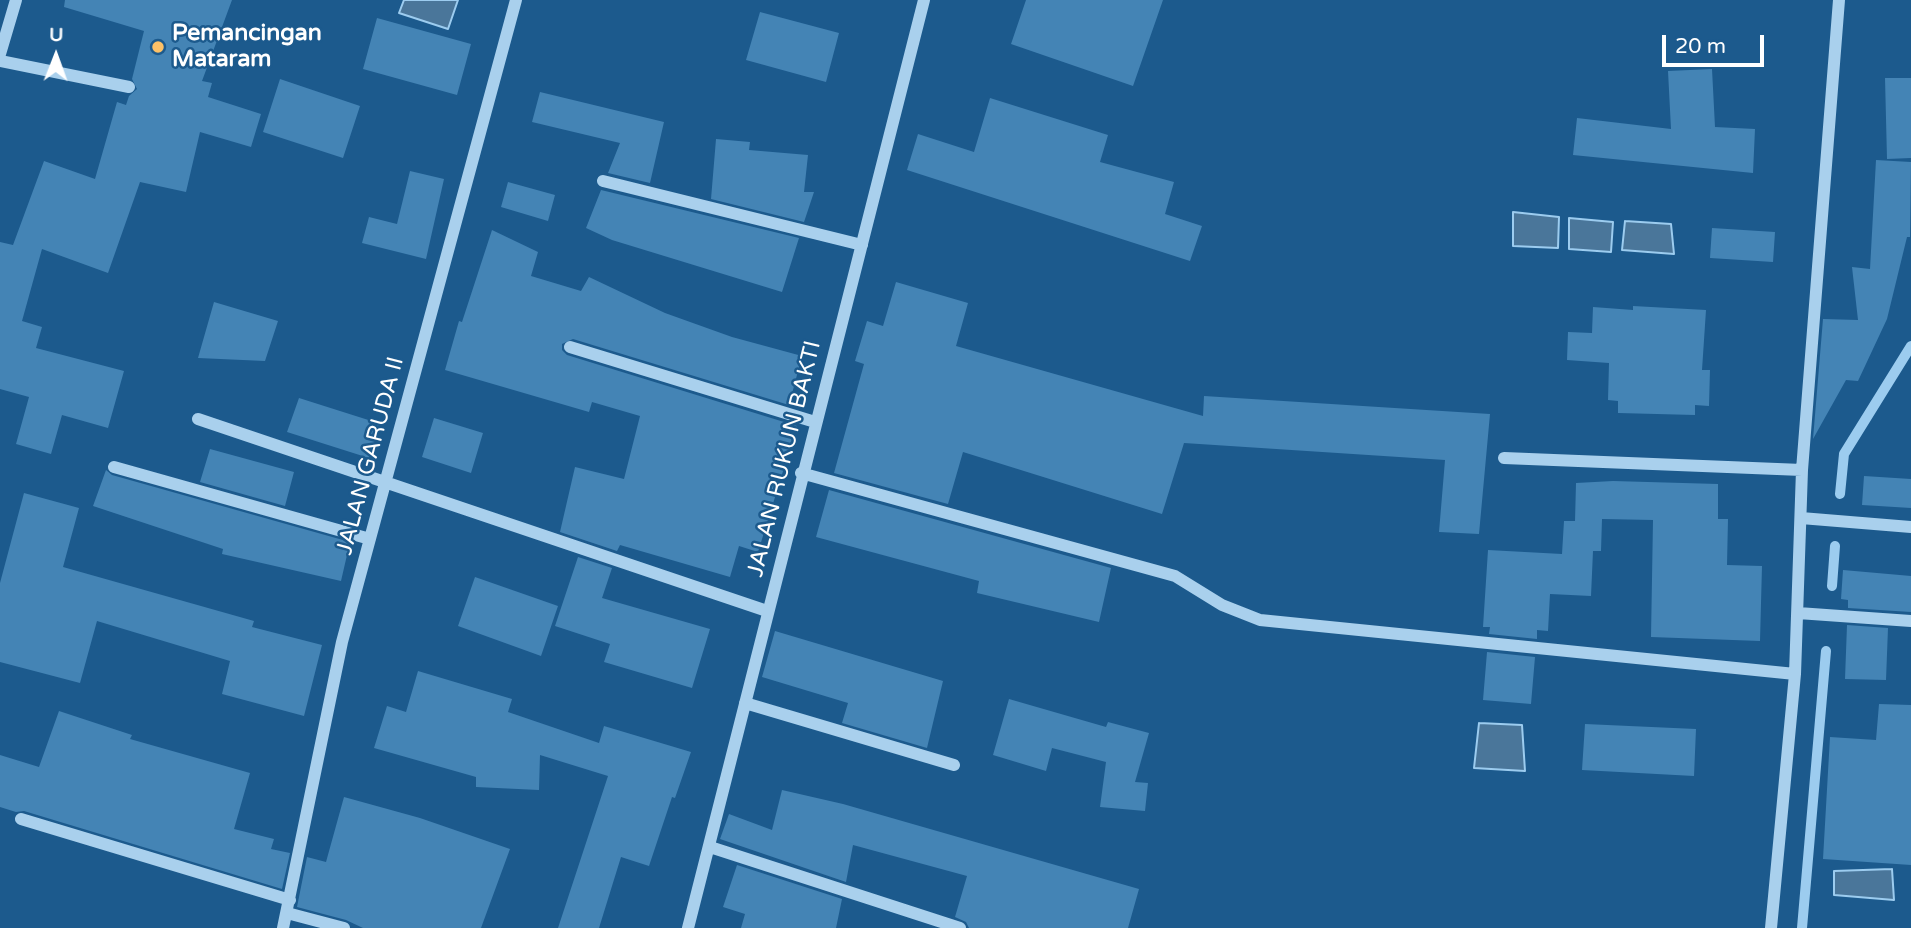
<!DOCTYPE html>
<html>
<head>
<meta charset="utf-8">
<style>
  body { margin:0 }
  #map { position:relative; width:1911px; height:928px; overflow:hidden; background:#1c5a8d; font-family:"Varela Round",sans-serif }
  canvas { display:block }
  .north { position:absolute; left:21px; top:21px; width:70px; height:70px; -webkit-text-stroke:5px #1c5a8d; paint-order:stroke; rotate:1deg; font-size:19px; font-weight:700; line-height:28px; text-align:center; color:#fff }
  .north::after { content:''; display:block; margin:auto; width:24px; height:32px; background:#fff; clip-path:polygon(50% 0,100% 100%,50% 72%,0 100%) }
  .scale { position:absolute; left:1662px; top:35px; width:102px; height:32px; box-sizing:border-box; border:4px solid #fff; border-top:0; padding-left:9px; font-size:21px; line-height:24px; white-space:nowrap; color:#fff; -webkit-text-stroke:5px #1c5a8d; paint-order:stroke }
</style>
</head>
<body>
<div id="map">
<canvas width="1911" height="928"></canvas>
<div class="north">U</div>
<div class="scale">20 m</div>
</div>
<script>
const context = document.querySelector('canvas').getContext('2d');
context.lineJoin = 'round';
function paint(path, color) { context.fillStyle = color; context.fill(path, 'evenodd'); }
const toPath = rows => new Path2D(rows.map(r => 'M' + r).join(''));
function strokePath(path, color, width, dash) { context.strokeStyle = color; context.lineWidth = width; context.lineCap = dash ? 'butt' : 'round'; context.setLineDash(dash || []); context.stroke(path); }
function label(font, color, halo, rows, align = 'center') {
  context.font = font + ' "Varela Round",sans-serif'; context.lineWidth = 5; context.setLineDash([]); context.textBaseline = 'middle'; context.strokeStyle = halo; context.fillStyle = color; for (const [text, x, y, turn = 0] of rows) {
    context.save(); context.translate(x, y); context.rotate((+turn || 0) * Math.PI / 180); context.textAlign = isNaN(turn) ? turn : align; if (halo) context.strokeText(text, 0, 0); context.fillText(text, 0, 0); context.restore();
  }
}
const water = toPath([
  [404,0,458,0,448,29,399,13,404,0],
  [1513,212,1559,217,1558,248,1513,246,1513,212],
  [1569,218,1613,222,1611,252,1569,249,1569,218],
  [1625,221,1671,224,1674,254,1622,250,1625,221],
  [1479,723,1522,725,1525,771,1474,768,1479,723],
  [1892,869,1894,900,1834,895,1834,871,1892,869]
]);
paint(water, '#4a769a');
strokePath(water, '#9cccef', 2);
strokePath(toPath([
  [1840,494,1844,454,1911,346],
  [1832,586,1835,546],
  [1802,928,1826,651]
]), '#9cccef', 10);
paint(toPath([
  [65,0,232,0,202,81,212,83,208,97,261,114,251,147,200,132,186,192,140,182,108,273,42,249,22,321,42,327,36,348,124,371,108,428,62,415,51,454,16,444,29,397,0,389,0,242,13,245,44,161,95,179,117,102,126,105,129,96,137,89,132,79,144,31,64,7],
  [1026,0,1163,0,1133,86,1011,44],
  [760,12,839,33,826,82,746,60],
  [377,18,471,44,457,95,363,69],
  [1712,69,1715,127,1755,129,1753,173,1573,155,1577,118,1671,129,1668,71],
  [1885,78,1911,78,1911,158,1887,159],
  [280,79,360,106,343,158,263,132],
  [540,92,664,122,650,183,608,173,620,143,532,122],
  [990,98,1108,135,1100,162,1174,182,1165,214,1202,226,1190,261,907,170,918,134,974,152],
  [716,139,750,142,749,150,808,155,804,192,814,192,804,222,711,199],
  [1876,160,1911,162,1910,237,1907,237,1887,319,1858,381,1846,380,1813,439,1823,319,1858,320,1852,267,1870,269],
  [410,171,444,179,426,259,362,243,369,217,397,224],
  [508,182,555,195,548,221,501,207],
  [601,190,799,238,782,292,612,240,586,228],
  [1712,228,1775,232,1773,262,1710,258],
  [492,230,538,252,531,276,581,291,589,277,665,313,732,337,802,356,789,405,573,339,562,344,562,350,567,355,797,426,758,552,739,546,730,577,620,545,617,551,560,532,575,467,624,479,640,416,592,402,589,412,445,370,459,321,462,322],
  [896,282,968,303,956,346,1203,416,1204,396,1490,414,1479,534,1439,532,1445,460,1184,443,1162,514,963,452,948,504,834,473,864,364,855,361,867,321,883,326],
  [214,302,278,321,265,361,198,358],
  [1633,306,1706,310,1702,370,1710,370,1709,406,1695,405,1695,415,1618,413,1618,401,1608,400,1609,363,1567,360,1568,332,1592,333,1593,307,1633,310],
  [299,398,381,424,369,458,287,432],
  [434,418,483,433,471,473,422,457],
  [210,449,294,472,285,506,200,482],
  [106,470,112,475,350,542,341,581,222,554,223,549,93,506],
  [1864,476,1911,479,1911,508,1862,505],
  [1613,481,1718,484,1718,519,1728,519,1727,565,1762,566,1760,641,1651,637,1653,520,1602,519,1601,551,1593,551,1591,596,1550,594,1548,631,1537,630,1537,639,1489,634,1490,627,1483,627,1488,550,1562,554,1564,521,1575,521,1576,483],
  [829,490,1111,568,1099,622,977,593,979,581,816,537],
  [24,493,79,508,63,567,254,621,252,627,322,645,304,716,222,694,230,661,97,621,80,683,0,662,0,583],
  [578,557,612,568,602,598,710,629,692,688,604,662,610,644,555,626],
  [1843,570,1911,576,1911,612,1848,608,1848,600,1841,599],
  [475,577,558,606,541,656,458,626],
  [1847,625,1888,628,1886,680,1845,679],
  [775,631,943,681,927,748,842,723,848,703,762,677],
  [1487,652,1535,657,1531,704,1483,700],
  [418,671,512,699,508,712,599,743,604,726,691,752,675,798,672,797,649,866,621,857,599,928,558,928,608,776,540,755,539,790,476,787,476,777,374,748,387,706,406,712],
  [1009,699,1106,727,1108,722,1149,733,1135,782,1148,783,1145,811,1100,807,1106,762,1052,748,1046,771,993,755],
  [1879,704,1911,705,1911,865,1823,859,1830,737,1876,740],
  [59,711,132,735,130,739,250,773,234,829,274,839,271,849,290,853,282,889,24,811,16,812,0,807,0,755,39,767],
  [1585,724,1696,729,1694,776,1582,770],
  [782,790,843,804,1139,889,1128,928,969,928,966,922,955,917,967,876,853,845,846,882,720,839,729,814,772,830],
  [344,797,420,818,510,849,481,928,363,928,346,920,297,907,307,857,326,862],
  [737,865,842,899,836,928,741,928,745,914,723,907]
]), '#4484b5');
strokePath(toPath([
  [0,54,16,0],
  [0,61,129,87],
  [603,181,862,245],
  [570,347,815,422],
  [198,419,767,611],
  [1504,458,1802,470],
  [114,467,370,539],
  [801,473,1175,576,1222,605,1260,620,1795,674],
  [1801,518,1911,527],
  [1798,613,1911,621],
  [745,703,954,765],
  [21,819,290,900],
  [710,847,960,928],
  [287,913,344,928],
  [283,928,342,642,516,0],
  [688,928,924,0],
  [1771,928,1795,674,1802,470,1839,0]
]), '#a9d0ed', 12);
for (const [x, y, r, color] of [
  [158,47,7,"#fdc167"]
]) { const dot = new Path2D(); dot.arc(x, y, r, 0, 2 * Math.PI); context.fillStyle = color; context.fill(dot); strokePath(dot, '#1c5a8d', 2.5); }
label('bold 23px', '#fff', '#1c5a8d', [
  ["Pemancingan",172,34],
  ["Mataram",172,60]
], 'left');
label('23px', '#fff', '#1c5a8d', [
  ["JALAN GARUDA II",371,456,-75],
  ["JALAN RUKUN BAKTI",785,459,-76]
]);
</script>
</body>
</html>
